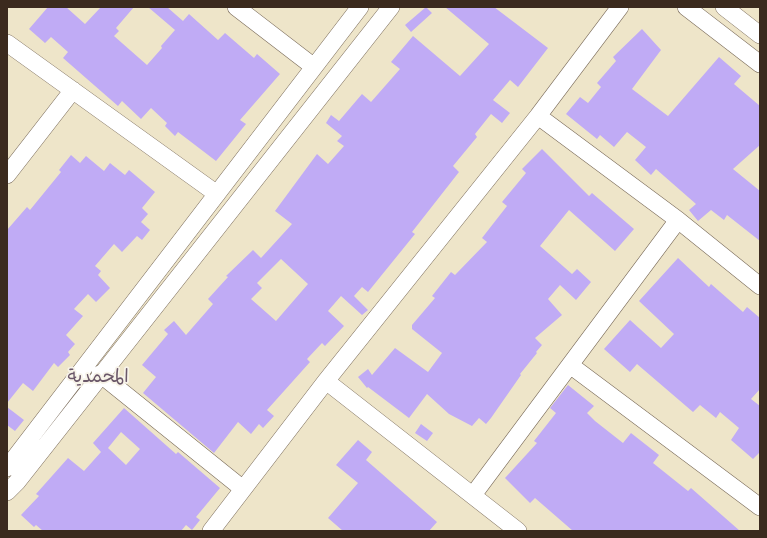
<!DOCTYPE html>
<html>
<head>
<meta charset="utf-8">
<style>
  body { margin:0 }
  #map { position:relative; width:767px; height:538px; overflow:hidden; background:#eee5c9; font-family:Caveat,sans-serif }
  canvas { display:block }
  .frame { position:absolute; inset:0; border:8px solid #3b2a1e; pointer-events:none }
</style>
</head>
<body>
<div id="map">
<canvas width="767" height="538"></canvas>
<div class="frame"></div>
</div>
<script>
const context = document.querySelector('canvas').getContext('2d');
context.lineJoin = 'round';
function paint(path, color) { context.fillStyle = color; context.fill(path, 'evenodd'); }
const toPath = rows => new Path2D(rows.map(r => 'M' + r).join(''));
function strokePath(path, color, width, dash) { context.strokeStyle = color; context.lineWidth = width; context.lineCap = dash ? 'butt' : 'round'; context.setLineDash(dash || []); context.stroke(path); }
function label(font, color, halo, rows, align = 'center') {
  context.font = font + ' Caveat,"Playpen Sans Arabic",sans-serif'; context.lineWidth = 3.5; context.setLineDash([]); context.textBaseline = 'middle'; context.strokeStyle = halo; context.fillStyle = color; for (const [text, x, y, turn = 0] of rows) {
    context.save(); context.translate(x, y); context.rotate((+turn || 0) * Math.PI / 180); context.textAlign = isNaN(turn) ? turn : align; if (halo) context.strokeText(text, 0, 0); context.fillText(text, 0, 0); context.restore();
  }
}
paint(toPath([
  [48,7,66,7,85,24,101,7,134,7,116,28,119,31,114,36,147,65,162,48,161,46,175,30,148,7,167,7,183,21,189,14,218,40,225,33,254,58,257,54,280,74,240,120,246,124,216,161,178,132,175,136,165,126,167,123,151,108,141,119,122,101,118,106,63,58,68,52,51,37,45,43,29,29],
  [426,7,432,13,411,32,405,25],
  [445,7,494,7,548,48,518,87,510,80,493,100,510,113,502,123,491,114,475,134,477,137,453,166,459,172,412,232,415,234,368,292,362,287,354,296,368,310,362,315,341,296,328,311,344,326,325,346,322,343,307,359,310,362,267,410,274,416,263,428,259,424,251,434,238,422,214,453,143,393,156,377,142,365,168,334,164,330,174,321,186,335,213,304,208,299,228,277,226,276,253,250,261,258,292,224,275,211,317,154,328,164,344,146,337,141,342,136,326,123,331,115,339,121,362,94,371,102,400,69,391,62,413,36,460,76,489,44],
  [281,259,308,284,276,321,251,299,262,288,257,283],
  [642,29,661,50,632,89,668,116,719,57,741,76,734,84,760,106,760,145,733,169,760,191,760,241,727,215,724,220,711,210,698,221,689,210,696,204,656,169,651,175,635,160,646,147,627,132,614,147,600,135,597,139,566,114,580,97,588,103,601,87,597,83,616,61,613,57],
  [542,149,589,196,592,193,634,229,615,251,569,210,540,246,572,274,577,269,591,282,576,300,560,285,548,299,562,315,535,338,542,345,536,352,537,353,520,374,521,375,491,418,486,424,479,418,472,426,449,414,427,394,409,418,368,387,367,388,358,377,368,369,372,375,395,348,428,372,442,353,412,329,412,325,435,298,432,296,451,272,455,275,487,242,482,238,507,206,502,202,526,173,522,169],
  [71,155,80,163,86,156,104,171,110,163,125,175,129,170,155,192,142,208,148,214,141,222,150,230,142,240,137,236,122,252,114,244,95,266,101,271,98,275,110,288,96,302,88,294,74,309,83,316,66,335,75,344,68,352,70,355,58,367,54,363,33,391,23,383,7,403,7,230,27,207,30,210,61,172,59,170],
  [678,258,709,287,711,284,743,312,747,307,760,318,760,389,751,399,760,406,760,452,753,459,731,440,739,428,720,412,716,418,700,405,693,412,637,364,630,372,604,349,630,320,661,348,674,334,639,301],
  [568,385,594,406,587,413,595,421,623,443,631,433,659,455,653,463,688,491,691,488,740,531,573,531,535,498,530,503,505,478,537,443,534,441,556,413,550,408],
  [7,407,24,420,15,431,7,425],
  [124,408,176,454,178,452,220,488,196,517,200,520,192,530,186,525,181,531,43,531,36,525,34,527,21,515,39,496,36,494,68,458,84,471,101,452,93,443],
  [121,432,140,449,126,465,108,448],
  [421,424,433,433,427,441,415,433],
  [358,440,372,452,366,460,437,522,429,531,343,531,328,518,358,483,336,465]
]), '#c0abf5');
const minor = toPath([
  [236,7,314,67],
  [686,7,760,64],
  [724,7,760,35],
  [7,43,217,194],
  [538,116,678,220,760,286],
  [7,175,73,90],
  [570,365,760,507],
  [100,374,243,489],
  [326,381,518,531],
  [7,468,360,7],
  [7,492,17,482,391,7],
  [473,495,678,220],
  [211,531,326,381,538,116,620,7]
]);
strokePath(minor, '#7a6b5a', 18);
strokePath(minor, '#fff', 17);
label('18px', '#6a5769', '#f7f3e8', [
  ["المحمدية",98,377]
]);
</script>
</body>
</html>
